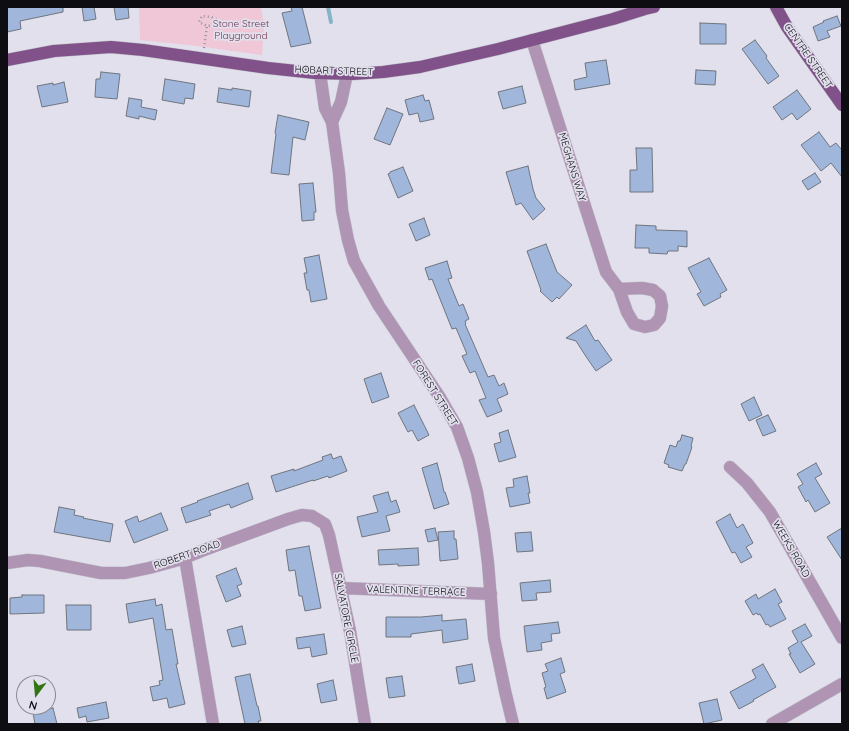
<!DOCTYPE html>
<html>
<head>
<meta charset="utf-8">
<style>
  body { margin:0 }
  #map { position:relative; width:849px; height:731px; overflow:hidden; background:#e1e0ec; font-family:Quicksand,sans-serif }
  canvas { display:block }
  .frame { position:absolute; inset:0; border:8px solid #0e0e12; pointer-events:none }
  .north { position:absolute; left:16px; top:675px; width:40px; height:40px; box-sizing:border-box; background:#e1e0ec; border:1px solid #8d8c95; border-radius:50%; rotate:196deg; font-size:11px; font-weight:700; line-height:16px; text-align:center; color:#0e0e12 }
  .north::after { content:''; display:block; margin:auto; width:14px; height:18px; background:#337514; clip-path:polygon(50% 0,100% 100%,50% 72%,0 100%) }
</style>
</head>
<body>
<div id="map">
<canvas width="849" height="731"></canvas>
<div class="frame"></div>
<div class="north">N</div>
</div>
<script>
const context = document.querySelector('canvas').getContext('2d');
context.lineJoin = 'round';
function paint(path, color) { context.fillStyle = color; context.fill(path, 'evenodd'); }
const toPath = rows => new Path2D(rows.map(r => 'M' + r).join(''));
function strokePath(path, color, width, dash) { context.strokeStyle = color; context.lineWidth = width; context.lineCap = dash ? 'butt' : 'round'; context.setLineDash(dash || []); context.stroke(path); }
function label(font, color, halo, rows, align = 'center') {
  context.font = font + ' Quicksand,sans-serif'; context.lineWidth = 3.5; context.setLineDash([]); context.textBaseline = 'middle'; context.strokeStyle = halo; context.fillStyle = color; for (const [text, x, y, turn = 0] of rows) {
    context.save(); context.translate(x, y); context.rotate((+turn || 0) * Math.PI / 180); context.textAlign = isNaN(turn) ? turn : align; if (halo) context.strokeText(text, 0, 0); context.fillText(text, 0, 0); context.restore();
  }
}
paint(toPath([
  [139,7,261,7,264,25,262,55,197,46,140,40]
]), '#efc7d7');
strokePath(toPath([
  [328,7,331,22]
]), '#85b3c9', 4);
const building = toPath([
  [7,7,63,7,63,12,20,21,21,29,7,32,7,7],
  [82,7,94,7,96,19,84,21,82,7],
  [114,7,128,7,129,18,116,20,114,7],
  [291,7,302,7,311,43,291,47,282,13,292,11,291,7],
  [837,16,841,26,827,31,830,37,818,41,813,27,824,22,823,21,837,16],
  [700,23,726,24,726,44,700,44,700,23],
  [755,40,767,56,766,58,779,76,768,84,742,49,755,40],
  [606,60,610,84,575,90,574,80,587,77,585,63,606,60],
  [696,70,716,71,715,85,695,84,696,70],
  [101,72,120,74,117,99,95,97,96,79,100,79,101,72],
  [165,79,195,84,193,99,185,98,184,104,162,100,165,79],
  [64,82,68,102,42,107,37,86,53,83,53,85,64,82],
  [522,86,526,103,503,109,498,92,522,86],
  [219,88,232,90,232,88,251,91,249,107,217,102,219,88],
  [797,90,811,109,797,120,792,113,782,120,773,107,797,90],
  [423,95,425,101,429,100,434,119,420,122,418,113,409,115,405,100,423,95],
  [129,98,142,100,141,107,157,110,155,120,139,116,139,119,126,116,129,98],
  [387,108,403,114,390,145,374,139,387,108],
  [278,115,309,122,305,140,293,137,289,175,271,173,276,134,275,133,278,115],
  [819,132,830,147,836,143,842,150,842,177,831,163,821,171,801,145,819,132],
  [636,148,652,148,653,192,630,192,630,170,637,170,636,148],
  [528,166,533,189,536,198,545,209,533,220,521,203,516,205,506,172,528,166],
  [403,167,413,191,398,198,388,174,390,173,390,172,403,167],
  [815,173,821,182,808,190,802,181,815,173],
  [313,183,316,212,314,212,314,220,302,221,299,184,313,183],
  [424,218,430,235,416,241,409,224,424,218],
  [636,225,656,226,656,230,687,231,687,247,678,246,678,251,668,251,667,254,649,253,649,248,635,248,636,225],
  [546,244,557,272,572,285,559,299,557,297,552,302,540,291,541,290,527,251,546,244],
  [319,255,327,299,311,302,309,290,307,290,304,273,307,273,304,258,319,255],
  [709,258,727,290,720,294,721,297,704,306,697,294,701,292,688,268,709,258],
  [447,261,452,278,448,279,459,306,463,304,469,319,465,321,466,323,465,324,488,377,494,375,499,386,504,383,508,394,497,399,502,411,487,417,479,400,486,398,475,371,470,373,462,356,467,354,456,328,452,329,432,279,429,280,425,268,447,261],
  [586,325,595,341,598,340,612,360,596,371,587,358,576,341,566,338,586,325],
  [381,373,389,397,372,403,364,379,381,373],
  [754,397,762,415,749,421,741,404,754,397],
  [414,405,429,435,418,441,412,430,408,432,398,413,414,405],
  [768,415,776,431,763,436,756,420,768,415],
  [508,430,516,457,499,462,494,444,501,442,499,433,508,430],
  [682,435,693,438,691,446,692,447,686,464,685,464,682,471,668,467,669,465,664,463,670,445,676,447,678,441,680,441,682,435],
  [331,454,333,459,341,456,347,471,329,478,328,476,313,481,313,480,276,492,271,476,294,469,294,471,323,460,322,457,331,454],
  [437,463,441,478,444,492,445,492,449,504,434,509,422,468,437,463],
  [816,463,822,474,815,478,830,503,815,512,808,500,806,502,798,487,803,484,797,474,816,463],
  [527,476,530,493,528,493,530,503,510,507,506,488,514,487,513,479,527,476],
  [248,483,253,499,231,508,229,504,209,511,211,515,186,523,181,508,198,502,197,501,248,483],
  [388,492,391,502,396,500,400,512,386,516,390,531,362,537,357,517,378,512,373,496,388,492],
  [59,507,75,510,74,515,84,517,83,518,113,524,110,542,54,532,59,507],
  [161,513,168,530,134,543,125,521,137,516,139,522,161,513],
  [730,514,737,528,743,524,753,543,746,547,752,557,741,563,735,552,732,553,716,522,730,514],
  [435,528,438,540,428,542,425,530,435,528],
  [842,528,842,560,827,537,842,528],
  [454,531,454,539,456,539,458,559,440,561,438,532,454,531],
  [531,532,533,551,517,552,515,533,531,532],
  [309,546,321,608,305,611,302,596,299,596,295,570,289,571,286,550,309,546],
  [418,548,419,565,398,566,398,564,379,565,378,550,418,548],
  [236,568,242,584,237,586,241,596,226,602,216,576,236,568],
  [550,580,551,592,536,593,537,600,522,601,520,583,550,580],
  [775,589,782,602,778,604,786,619,770,627,768,624,766,625,760,614,758,615,757,613,753,615,745,601,756,594,758,599,775,589],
  [22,595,44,595,44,613,10,614,10,598,22,597,22,595],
  [155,599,156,606,162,604,166,630,172,629,178,664,176,664,185,704,169,708,167,698,153,701,150,687,160,685,159,681,163,680,153,618,129,623,126,604,155,599],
  [66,605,91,605,91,630,67,630,66,605],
  [442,615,442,621,466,619,468,639,443,643,442,630,411,634,411,637,386,637,386,617,421,617,442,615],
  [558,622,560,633,551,634,552,641,541,643,542,650,527,652,524,626,558,622],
  [805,624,812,636,801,642,815,664,800,673,789,654,791,654,788,648,798,642,792,631,805,624],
  [242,626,246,644,232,647,227,630,242,626],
  [324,634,327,654,312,657,310,647,298,649,296,638,324,634],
  [561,658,565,672,560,674,566,692,547,699,544,688,546,687,542,673,548,671,545,664,561,658],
  [472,664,475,681,459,684,456,667,472,664],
  [763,664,776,687,753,700,754,701,739,709,730,692,756,678,752,670,763,664],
  [250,674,257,706,258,706,261,721,258,721,259,724,245,724,235,677,250,674],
  [402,676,405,696,389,698,386,678,402,676],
  [333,680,337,700,321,703,317,684,333,680],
  [717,699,722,720,704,724,699,703,717,699],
  [106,702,109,718,87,722,86,716,79,718,77,708,106,702],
  [53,708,57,724,35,724,33,713,53,708]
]);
paint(building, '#a0b6db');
strokePath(building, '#6f757f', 1);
const minor = toPath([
  [532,40,606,272,619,289,627,312,634,324,645,327,654,325,660,318,662,306,660,296,653,290,642,288,619,289],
  [320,73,325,108,332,122,339,173,342,210,348,240,354,261,379,306,439,396,457,427,468,458,477,492,484,532,488,563,494,638,505,691,513,724],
  [332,122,341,102,347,74],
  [730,467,747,483,770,512,842,638],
  [185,558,213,724],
  [7,563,28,560,40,561,101,573,125,573,149,568,182,559,204,550,288,519,302,515,312,516,325,524,329,535,350,631,365,724],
  [341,588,491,594],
  [772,724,842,684]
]);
const major = toPath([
  [776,7,787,27,842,105],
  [7,60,54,51,111,47,143,50,268,68,315,73,353,74,383,72,420,67,498,49,613,19,645,9,654,7]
]);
strokePath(minor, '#bfbec9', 13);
strokePath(major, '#bfbec9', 13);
strokePath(toPath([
  [204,48,207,26,215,25,216,19,211,17,202,16,199,22,207,26]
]), '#92929b', 2.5, [1, 3]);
strokePath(minor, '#af94b3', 12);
strokePath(major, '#815289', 12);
label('10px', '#6f3550', '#e1e0ec', [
  ["Stone Street",241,24],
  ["Playground",241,36]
]);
label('10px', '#0e0e12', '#e1e0ec', [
  ["CENTRE STREET",808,56,55],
  ["HOBART STREET",334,71,2],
  ["MEGHANS WAY",572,167,73],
  ["FOREST STREET",435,393,58],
  ["WEEKS ROAD",791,549,60],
  ["ROBERT ROAD",187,555,-19],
  ["VALENTINE TERRACE",416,591,2],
  ["SALVATORE CIRCLE",346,618,79]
]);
</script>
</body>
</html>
